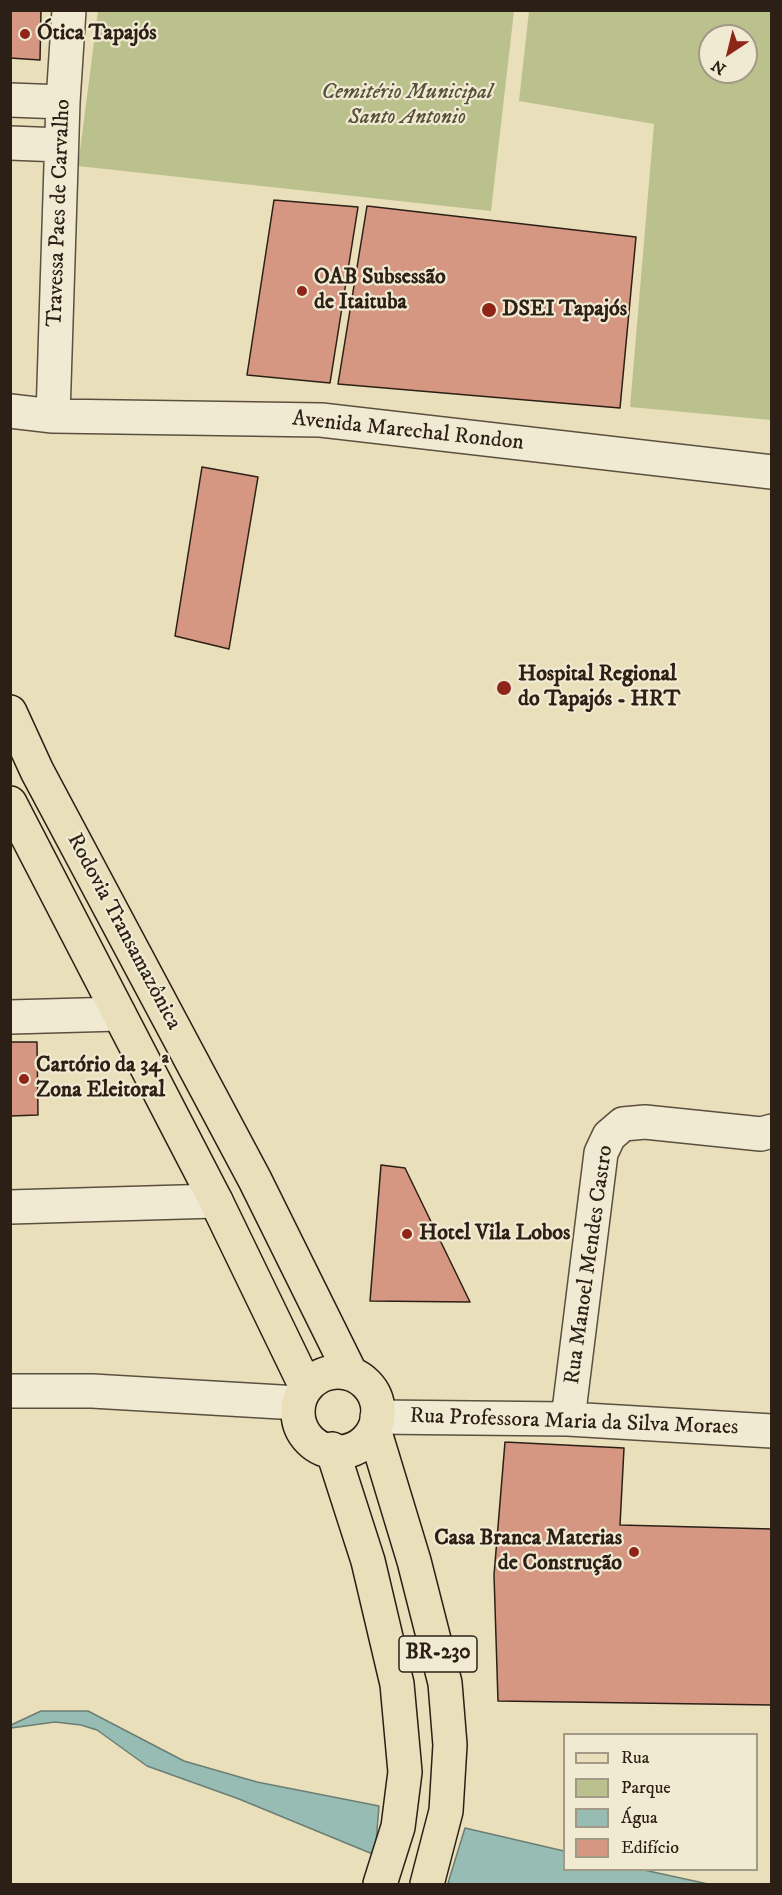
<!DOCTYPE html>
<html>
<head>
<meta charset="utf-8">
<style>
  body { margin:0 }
  #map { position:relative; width:782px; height:1895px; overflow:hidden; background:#e9dfba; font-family:"IM FELL DW Pica",serif }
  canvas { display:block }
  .frame { position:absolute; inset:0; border:12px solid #2c2016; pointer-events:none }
  .legend { position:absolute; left:563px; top:1733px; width:195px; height:138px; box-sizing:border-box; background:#f1ead2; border:2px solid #a29987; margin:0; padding:8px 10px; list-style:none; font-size:18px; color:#2c2016 }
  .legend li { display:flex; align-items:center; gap:12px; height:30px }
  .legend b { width:30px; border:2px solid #a29987 }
  .north { position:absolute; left:698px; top:24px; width:60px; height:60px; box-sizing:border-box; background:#f1ead2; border:2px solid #a29987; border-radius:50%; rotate:215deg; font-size:16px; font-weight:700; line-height:24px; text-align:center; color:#2c2016 }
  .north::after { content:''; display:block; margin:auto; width:21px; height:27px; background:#8f2418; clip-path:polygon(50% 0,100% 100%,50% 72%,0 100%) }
</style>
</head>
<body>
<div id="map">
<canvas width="782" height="1895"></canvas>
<div class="frame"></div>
<ul class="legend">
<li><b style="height:8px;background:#e9dfba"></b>Rua</li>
<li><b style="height:16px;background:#bac18d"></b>Parque</li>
<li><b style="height:16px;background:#97bcb3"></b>Água</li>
<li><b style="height:16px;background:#d59782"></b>Edifício</li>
</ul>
<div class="north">N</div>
</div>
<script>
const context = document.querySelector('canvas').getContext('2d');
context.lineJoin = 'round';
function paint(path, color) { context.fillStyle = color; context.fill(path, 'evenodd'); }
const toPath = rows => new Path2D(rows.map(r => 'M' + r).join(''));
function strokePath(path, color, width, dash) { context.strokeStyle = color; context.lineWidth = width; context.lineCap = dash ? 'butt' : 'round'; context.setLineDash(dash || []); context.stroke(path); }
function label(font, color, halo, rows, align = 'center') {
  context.font = font + ' "IM FELL DW Pica",serif'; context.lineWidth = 4.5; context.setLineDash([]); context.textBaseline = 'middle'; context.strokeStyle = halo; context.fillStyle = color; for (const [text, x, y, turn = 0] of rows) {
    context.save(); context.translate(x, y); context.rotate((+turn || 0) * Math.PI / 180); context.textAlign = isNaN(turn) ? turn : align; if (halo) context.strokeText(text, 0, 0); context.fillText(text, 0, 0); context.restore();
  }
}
paint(toPath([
  [98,11,514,11,491,211,78,166],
  [529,11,771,11,771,420,630,407,654,124,519,101],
  [710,36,746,36,746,72,710,72]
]), '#bac18d');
const water = toPath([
  [41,1711,88,1711,184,1761,257,1782,379,1806,375,1855,239,1799,147,1766,97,1730,81,1725,55,1722,11,1728,11,1725,41,1711],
  [465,1828,564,1851,564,1870,644,1870,708,1884,452,1884,448,1883,465,1828]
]);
paint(water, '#97bcb3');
strokePath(water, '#6c7e74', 1.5);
const building = toPath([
  [10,10,41,10,40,60,10,58,10,10],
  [274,200,358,207,330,383,247,375,274,200],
  [367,206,636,237,620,408,338,384,367,206],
  [202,467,258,477,229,649,175,636,202,467],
  [10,1042,37,1042,38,1115,10,1116,10,1042],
  [381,1165,405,1168,470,1302,370,1301,381,1165],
  [505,1442,624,1448,620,1525,772,1529,772,1705,498,1701,494,1575,505,1442]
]);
paint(building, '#d59782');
strokePath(building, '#2c2016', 1.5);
const minor = toPath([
  [10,100,63,102],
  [10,143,61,145],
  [10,411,53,416,321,420,772,472],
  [53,416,63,102,69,10],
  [10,1017,119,1014],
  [10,1207,216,1201],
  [10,1391,92,1391,298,1403],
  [377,1417,568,1419,772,1431],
  [568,1419,601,1153,609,1136,623,1124,645,1122,761,1134,772,1131]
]);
const major = toPath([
  [10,712,37,771,255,1180,351,1374],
  [10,803,216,1201,306,1387],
  '298 1412a40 40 0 1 1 80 0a40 40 0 1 1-80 0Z',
  [374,1429,414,1561,445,1683,450,1745,446,1811,427,1884],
  [332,1449,368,1561,397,1684,405,1772,398,1827,380,1884]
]);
strokePath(minor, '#5b503f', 36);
strokePath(major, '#2c2016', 36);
strokePath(minor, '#f1ead2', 33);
strokePath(major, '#e9dfba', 33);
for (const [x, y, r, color] of [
  [25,34,6,"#8f2418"],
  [302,291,6,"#8f2418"],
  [489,310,8,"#8f2418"],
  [504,688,8,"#8f2418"],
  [24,1079,6,"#8f2418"],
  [407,1234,6,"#8f2418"],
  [634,1552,6,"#8f2418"]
]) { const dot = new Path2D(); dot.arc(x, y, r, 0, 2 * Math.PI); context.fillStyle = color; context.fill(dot); strokePath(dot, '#f1ead2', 2); }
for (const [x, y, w] of [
  [438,1654,78]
]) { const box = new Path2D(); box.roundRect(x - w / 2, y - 18, w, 36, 4.5); context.fillStyle = '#f1ead2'; context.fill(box); strokePath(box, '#2c2016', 1.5); }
label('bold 21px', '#2c2016', null, [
  ["BR-230",438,1654]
]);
label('bold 22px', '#2c2016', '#f1ead2', [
  ["Ótica Tapajós",37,34],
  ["OAB Subsessão",314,278],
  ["de Itaituba",314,303],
  ["DSEI Tapajós",502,310],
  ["Hospital Regional",518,675],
  ["do Tapajós - HRT",518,700],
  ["Cartório da 34ª",36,1066],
  ["Zona Eleitoral",36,1091],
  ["Hotel Vila Lobos",419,1234],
  ["Casa Branca Materias",622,1539,"right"],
  ["de Construção",622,1564,"right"]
], 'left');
label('italic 22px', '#57503a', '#f1ead2', [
  ["Cemitério Municipal",407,93],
  ["Santo Antonio",407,118]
]);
label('22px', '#2c2016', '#f1ead2', [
  ["Travessa Paes de Carvalho",60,213,-88],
  ["Avenida Marechal Rondon",408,432,6],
  ["Rodovia Transamazônica",123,932,62],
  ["Rua Manoel Mendes Castro",590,1265,-82],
  ["Rua Professora Maria da Silva Moraes",574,1423,2]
]);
</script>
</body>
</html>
